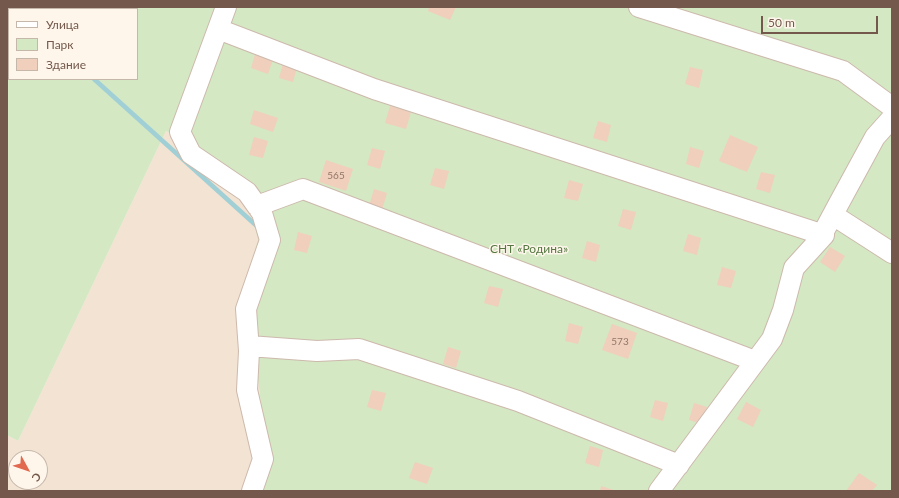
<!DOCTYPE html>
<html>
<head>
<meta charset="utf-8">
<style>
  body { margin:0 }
  #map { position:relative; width:899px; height:498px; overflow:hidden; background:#fbf2e5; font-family:Lato,sans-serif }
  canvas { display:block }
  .frame { position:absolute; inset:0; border:8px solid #73584b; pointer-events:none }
  .legend { position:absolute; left:8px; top:8px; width:130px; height:72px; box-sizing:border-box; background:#fef6eb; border:1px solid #c6b7ab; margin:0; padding:5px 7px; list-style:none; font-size:12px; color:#73584b }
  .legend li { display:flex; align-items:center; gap:8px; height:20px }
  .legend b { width:20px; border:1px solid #c6b7ab }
  .north { position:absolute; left:8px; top:450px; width:40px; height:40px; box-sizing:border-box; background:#fef6eb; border:1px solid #c6b7ab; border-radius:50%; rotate:130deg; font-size:11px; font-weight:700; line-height:16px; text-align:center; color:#73584b }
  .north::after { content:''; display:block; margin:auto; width:14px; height:18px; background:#e1694e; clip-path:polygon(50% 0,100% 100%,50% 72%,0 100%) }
  .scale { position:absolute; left:761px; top:16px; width:117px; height:18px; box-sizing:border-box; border:2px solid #73584b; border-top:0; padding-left:5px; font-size:12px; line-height:14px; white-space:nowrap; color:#73584b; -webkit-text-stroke:3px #fef6eb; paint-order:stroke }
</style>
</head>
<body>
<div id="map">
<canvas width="899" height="498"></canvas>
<div class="frame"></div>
<ul class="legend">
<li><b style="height:5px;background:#fff"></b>Улица</li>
<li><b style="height:11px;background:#d4e8c4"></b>Парк</li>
<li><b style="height:11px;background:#f0cfbd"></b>Здание</li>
</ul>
<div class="north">С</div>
<div class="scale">50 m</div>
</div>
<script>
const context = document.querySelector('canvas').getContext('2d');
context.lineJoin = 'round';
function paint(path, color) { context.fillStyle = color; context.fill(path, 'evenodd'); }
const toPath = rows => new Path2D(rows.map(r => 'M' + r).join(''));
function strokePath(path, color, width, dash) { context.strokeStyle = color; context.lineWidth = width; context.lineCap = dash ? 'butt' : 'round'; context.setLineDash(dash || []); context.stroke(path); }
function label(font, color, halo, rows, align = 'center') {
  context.font = font + ' Lato,sans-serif'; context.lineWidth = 3; context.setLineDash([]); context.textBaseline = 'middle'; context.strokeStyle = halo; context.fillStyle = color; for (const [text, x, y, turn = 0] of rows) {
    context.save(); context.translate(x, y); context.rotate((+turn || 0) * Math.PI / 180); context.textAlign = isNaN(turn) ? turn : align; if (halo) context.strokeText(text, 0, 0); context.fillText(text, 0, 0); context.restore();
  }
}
paint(toPath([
  [166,131,189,142,246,187,259,240,237,312,255,353,267,457,260,491,7,491,7,435,18,441],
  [16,458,40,458,40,482,16,482]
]), '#f3e3d3');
paint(toPath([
  [7,7,892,7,892,491,260,491,267,457,255,353,237,312,258,240,246,188,189,142,166,131,18,441,7,435],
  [9,9,137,9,137,79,9,79]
]), '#d4e8c4');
strokePath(toPath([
  [15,7,17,9],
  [94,79,259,228]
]), '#a1cfd6', 4.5);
paint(toPath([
  [429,7,456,7,450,20,428,11],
  [256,51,274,57,268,74,251,68],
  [284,60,298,64,293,82,279,78],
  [690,67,703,70,699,88,685,84],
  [390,106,411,112,406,129,385,123],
  [254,110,278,118,273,132,250,124],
  [598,121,611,125,607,142,593,138],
  [730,135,758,147,747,172,719,161],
  [254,137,268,141,263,158,249,155],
  [690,147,704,151,699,168,686,164],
  [372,148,385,151,380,169,367,165],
  [326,160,353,169,346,191,319,182],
  [435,168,449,171,444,189,430,185],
  [761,172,775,175,770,193,756,189],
  [569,180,583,184,578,201,564,198],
  [374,189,387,193,382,210,369,206],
  [623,209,636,212,631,230,618,226],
  [298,232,312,236,307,253,294,250],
  [688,234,701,238,697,255,683,251],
  [587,241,600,245,596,262,582,258],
  [830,247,845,256,835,272,820,262],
  [722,267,736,271,731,288,717,285],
  [489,286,503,289,498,307,484,303],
  [569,323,583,327,578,344,565,341],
  [612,324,637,333,628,359,602,350],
  [448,347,461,351,456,368,443,364],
  [372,390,386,393,381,411,367,407],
  [655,400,668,403,663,421,650,417],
  [746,402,761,410,753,427,737,419],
  [694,403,707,407,702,424,689,420],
  [590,446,603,450,599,467,585,463],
  [415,462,433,468,427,484,409,478],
  [859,473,877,485,872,491,846,491],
  [601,486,617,491,600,491]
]), '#f0cfbd');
const minor = toPath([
  [226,7,180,132,191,154,247,192,262,213,270,240,246,309,249,351,247,390,263,459,252,491],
  [639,7,843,71,892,107],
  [218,29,374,89,824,235,823,233,838,205,875,137,892,118],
  [257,206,303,189,755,361],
  [833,215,892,253],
  [249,346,317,351,359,349,518,401,679,465],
  [659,491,772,339,783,310,794,268,824,235]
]);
strokePath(minor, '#cdb9ac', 22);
strokePath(minor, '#fff', 20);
label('10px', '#927668', null, [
  ["565",336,176],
  ["573",620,342]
]);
label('12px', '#557843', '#fef6eb', [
  ["СНТ «Родина»",529,249]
]);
</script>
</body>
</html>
